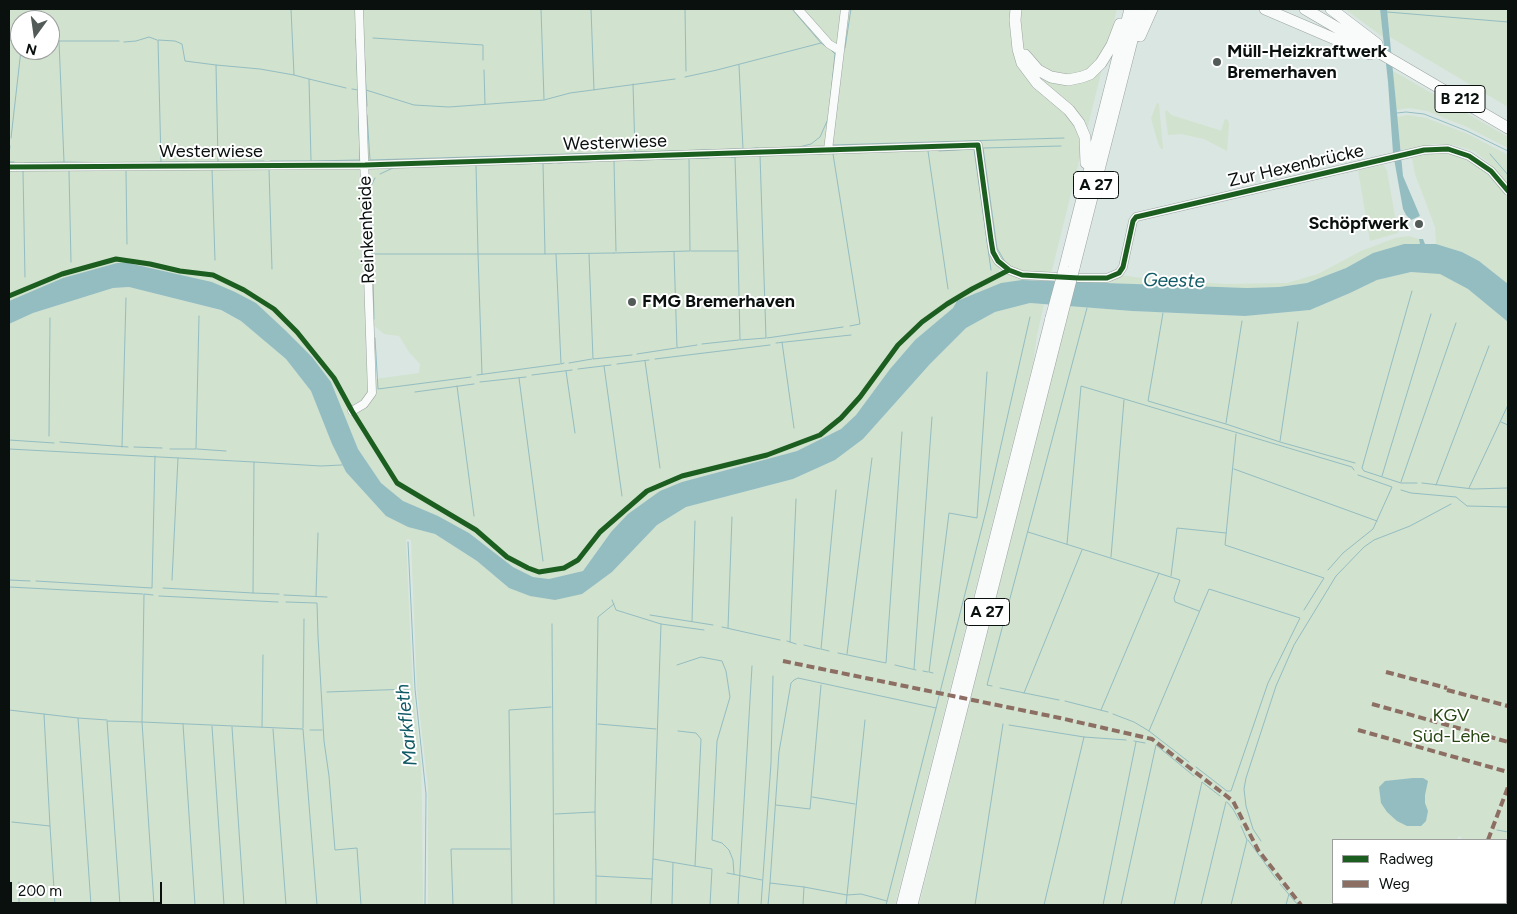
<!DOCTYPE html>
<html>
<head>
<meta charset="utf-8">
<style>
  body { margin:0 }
  #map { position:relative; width:1517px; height:914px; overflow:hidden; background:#dae6e2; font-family:Figtree,sans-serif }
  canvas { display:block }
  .frame { position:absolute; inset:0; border:10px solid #09100e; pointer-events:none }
  .legend { position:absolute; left:1332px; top:839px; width:175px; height:65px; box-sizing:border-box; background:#fff; border:1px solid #9d9f9f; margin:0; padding:6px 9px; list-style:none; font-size:15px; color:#09100e }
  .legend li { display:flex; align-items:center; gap:10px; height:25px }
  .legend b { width:25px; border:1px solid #9d9f9f }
  .north { position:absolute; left:10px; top:10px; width:50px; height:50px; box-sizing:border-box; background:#fff; border:1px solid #9d9f9f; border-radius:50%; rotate:194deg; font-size:14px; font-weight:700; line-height:20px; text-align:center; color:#09100e }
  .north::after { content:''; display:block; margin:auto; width:18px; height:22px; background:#525b58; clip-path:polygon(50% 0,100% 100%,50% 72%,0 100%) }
  .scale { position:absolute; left:10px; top:882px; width:152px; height:22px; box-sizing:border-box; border:2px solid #09100e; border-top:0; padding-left:6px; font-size:15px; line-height:18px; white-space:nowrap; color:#09100e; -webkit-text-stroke:4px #fff; paint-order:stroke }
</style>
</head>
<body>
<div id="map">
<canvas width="1517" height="914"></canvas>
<div class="frame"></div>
<ul class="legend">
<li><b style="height:6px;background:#1b5e20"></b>Radweg</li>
<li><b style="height:6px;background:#8d6e63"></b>Weg</li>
</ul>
<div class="north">N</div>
<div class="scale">200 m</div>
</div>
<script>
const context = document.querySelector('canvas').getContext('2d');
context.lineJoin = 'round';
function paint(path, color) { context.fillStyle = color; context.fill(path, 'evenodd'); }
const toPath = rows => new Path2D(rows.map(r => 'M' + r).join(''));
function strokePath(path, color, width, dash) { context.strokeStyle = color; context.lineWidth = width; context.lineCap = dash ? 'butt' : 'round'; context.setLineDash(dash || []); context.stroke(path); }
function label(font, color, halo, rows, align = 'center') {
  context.font = font + ' Figtree,sans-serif'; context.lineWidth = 4; context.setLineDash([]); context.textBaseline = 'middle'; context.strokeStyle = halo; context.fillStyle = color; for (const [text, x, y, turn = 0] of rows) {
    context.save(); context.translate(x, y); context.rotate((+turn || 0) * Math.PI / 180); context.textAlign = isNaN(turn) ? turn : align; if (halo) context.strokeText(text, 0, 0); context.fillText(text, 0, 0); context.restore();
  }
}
paint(toPath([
  [9,9,358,9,371,392,365,398,349,407,354,416,371,401,375,395,375,379,419,373,420,364,409,352,399,336,384,334,372,324,361,9,1117,9,1051,274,1025,273,997,263,1000,268,996,279,1001,276,1013,274,1120,275,1142,278,1225,284,1287,283,1318,274,1361,251,1395,238,1409,236,1419,239,1420,244,1404,244,1373,253,1346,268,1307,283,1279,287,1247,288,1022,280,957,301,953,308,915,340,890,369,856,415,841,429,797,451,682,482,611,532,583,571,549,579,533,577,513,567,469,533,438,516,403,501,381,483,358,449,331,382,312,357,285,330,256,303,212,282,128,263,9,301],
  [20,20,50,20,50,50,20,50],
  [1345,9,1380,9,1383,37],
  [1387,9,1508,9,1508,107,1390,37],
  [1393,71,1508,137,1508,148,1467,127,1427,111,1410,108,1396,110],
  [1157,103,1159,104,1163,149,1161,149,1158,143,1151,118],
  [1167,110,1171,115,1219,130,1221,131,1225,119,1228,120,1229,124,1227,151,1204,139,1181,134,1168,135,1165,112],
  [1408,115,1426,118,1468,134,1508,155,1508,184,1489,163,1474,151,1454,145,1434,144,1401,150,1397,117],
  [1437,152,1451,153,1466,157,1487,174,1508,197,1508,284,1479,261,1462,252,1436,244,1435,227,1415,174,1412,158],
  [1384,165,1387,171,1398,233,1370,241,1358,170],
  [1411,272,1440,273,1468,289,1508,322,1508,905,1410,905,1413,903,1506,903,1506,840,1463,840,1460,836,1455,840,1333,840,1333,903,1397,903,1398,905,919,905,1069,306,1132,311,1245,316,1310,310,1350,293,1377,280],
  [129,287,220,310,241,321,286,359,311,391,332,444,346,472,386,516,408,527,435,534,477,561,509,588,598,582,612,572,657,525,686,507,793,479,835,460,863,439,930,364,966,328,995,312,1030,303,1044,304,1037,335,1033,363,895,905,428,905,428,787,417,690,411,540,408,539,406,540,410,630,413,690,421,764,422,809,423,905,9,905,9,324,33,313,113,288]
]), '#d1e2ce');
paint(toPath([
  [1380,9,1387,9,1403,176,1420,216,1411,220,1406,215,1403,209,1393,153,1388,82],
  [1419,239,1423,239,1425,244,1436,244,1462,252,1479,261,1508,284,1508,322,1468,289,1440,274,1411,272,1377,280,1350,293,1310,310,1245,316,1132,311,1030,303,995,312,966,328,930,364,863,439,835,460,793,479,686,507,657,525,612,572,582,594,555,600,530,596,509,588,477,561,435,534,408,527,386,516,346,472,332,444,311,391,286,359,241,321,221,310,129,287,113,288,33,313,9,324,9,301,63,278,117,263,128,263,212,282,235,292,256,303,285,330,312,357,331,382,358,449,381,483,403,501,438,516,469,533,513,567,533,577,549,579,583,571,611,532,628,514,660,491,682,482,797,451,841,429,856,415,890,369,915,340,953,308,957,301,1001,283,1022,280,1247,288,1279,287,1307,283,1346,268,1373,253,1404,244,1420,244],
  [1413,778,1423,778,1428,781,1425,795,1425,803,1428,811,1426,821,1421,826,1407,826,1397,821,1387,812,1381,803,1379,787,1385,781]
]), '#94bdc2');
strokePath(toPath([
  [291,9,294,75,309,79],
  [541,9,544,99],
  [591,9,594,90],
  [685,9,686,71],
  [792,9,821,43,827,47],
  [1387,12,1508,22],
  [373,38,483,45,483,60],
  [356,39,358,89],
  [9,40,20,41],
  [50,41,59,41],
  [119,41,59,41,64,162,122,163],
  [124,42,136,41,149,37,157,40],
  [364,47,366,89],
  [845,48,851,9],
  [739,65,743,149,758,148],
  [484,70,485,104],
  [685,77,717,70,821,43],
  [633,84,635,152,742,149],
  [346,88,309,79,311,161,360,160,358,90,352,89],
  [830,103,835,54,831,50],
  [367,106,366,90,414,105,449,107,544,100,570,93,675,79],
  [1397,113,1406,112,1424,114,1467,131,1508,151],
  [367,115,370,160,635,152],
  [11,138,21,50],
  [832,145,1064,138],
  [799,147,811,144,820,137,828,119],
  [928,151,948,289],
  [939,151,974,149,991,270],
  [809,154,822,154],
  [833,154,860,324,850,326],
  [1490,154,1508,175],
  [9,155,10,146],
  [634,160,709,158],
  [264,161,218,162,216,65,260,69,294,75],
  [270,161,310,161],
  [614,161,616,251],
  [9,162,14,162],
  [188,162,161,162,158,40,175,41,182,44,185,61,216,65],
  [195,162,217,162],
  [25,163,64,162],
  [140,163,161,162],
  [558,163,603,161],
  [517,164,552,163],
  [212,169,215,260],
  [269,169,272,269],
  [126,170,127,244],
  [23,171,25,277],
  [69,171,71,262],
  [380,174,393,168],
  [691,251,738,251,735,157,731,157],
  [738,251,740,340,766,338,760,155],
  [674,252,677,348,697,345],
  [614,253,690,251,689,158],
  [372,254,478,254,476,165,467,165],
  [545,254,614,253],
  [556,254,561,364,564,363],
  [589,254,593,359,632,355],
  [1005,262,997,248,983,148,1061,146],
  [1412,291,1362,468,1364,471,1401,483,1417,483],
  [1163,313,1148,401,1226,424,1280,442,1355,463],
  [374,319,371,194,371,186,375,178],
  [375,338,378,389,471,377],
  [767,338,843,327],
  [782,342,794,428],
  [776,343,851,335],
  [702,344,739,340],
  [637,354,676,348],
  [655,359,770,345],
  [645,361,660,468],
  [569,363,592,359],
  [617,364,649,360],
  [604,366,622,496],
  [578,369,611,365],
  [566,371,575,433],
  [368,374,368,380],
  [482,374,478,254,545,254,543,163],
  [477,375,560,364],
  [532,375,572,370],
  [519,378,543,561],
  [480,382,526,377],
  [457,386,474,516],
  [415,392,474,384],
  [1501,422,1508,425],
  [1226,423,1242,321],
  [1236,434,1225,545,1324,578,1304,610],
  [49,436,50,318],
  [9,440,54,443],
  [1280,441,1298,322],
  [60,442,128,447],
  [122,447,126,298],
  [134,447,162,448],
  [9,449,254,462],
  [170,449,196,449,199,316],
  [197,449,226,451],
  [1234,469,1377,521],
  [1382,476,1431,314],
  [1401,482,1456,323],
  [1422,483,1473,489,1508,488],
  [1436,485,1489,346],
  [1469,488,1508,405],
  [1401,490,1411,493,1456,497,1467,506,1508,507],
  [1028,532,1180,580,1174,598,1175,602,1199,611],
  [408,542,415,689,426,794,425,905],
  [1067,544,1081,386,1352,467,1354,470],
  [1111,557,1124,400],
  [1328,570,1343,553,1373,529,1392,487,1358,475],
  [1171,576,1177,528,1226,533],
  [9,580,30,581],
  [172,580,178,458],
  [36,581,152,588,155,456],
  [9,587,143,594],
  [163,588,253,593],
  [279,594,253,593,254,462,321,466,342,465],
  [153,595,144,594,142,722,303,729,317,905],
  [284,595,327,597],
  [159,596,278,602],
  [316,596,318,533],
  [612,600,616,610,661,624,704,630],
  [286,602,317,603,318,636,324,741,329,776,335,850,357,848,361,905],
  [614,604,598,617,595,812,596,876,652,879],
  [650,615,713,625],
  [692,621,695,521],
  [552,624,554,905],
  [722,627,780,640],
  [728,628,732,517],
  [787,641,796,644],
  [790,642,796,499],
  [804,645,820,649],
  [829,651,821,649,836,490],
  [838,653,886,663,902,432],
  [847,654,872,458],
  [677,665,701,657,722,661,726,671,730,697,717,741,712,840,722,843,729,850,733,860,734,874],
  [895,665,916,670],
  [914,669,932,417],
  [923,671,928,672],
  [933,673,929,672,949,513,977,518,987,372],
  [992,686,987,685,1087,308],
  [1000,688,1059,700],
  [327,692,409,689],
  [1024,693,1082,550],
  [1065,701,1108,712],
  [9,710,78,718],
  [1101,710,1159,573],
  [44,714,50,826],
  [1113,714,1134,722,1149,731,1189,762],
  [183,724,195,905],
  [598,724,656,729],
  [1009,725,1084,737,1126,740],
  [212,726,224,905],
  [232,727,244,905],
  [262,727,263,655],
  [303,728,304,619],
  [273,729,286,905],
  [310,730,322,730],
  [678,731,696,733,701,739,695,866],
  [1149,731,1209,589,1300,618,1268,683,1231,791,1227,791,1196,767],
  [1134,741,1145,743],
  [812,797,855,804],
  [1227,802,1233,809,1239,820],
  [776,805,810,809,821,685],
  [555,814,595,812],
  [12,822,50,826,55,905],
  [1497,830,1508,832],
  [1248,840,1277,880],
  [1261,841,1253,829,1246,806,1244,789,1246,778,1276,686,1294,645,1336,576,1364,547,1374,540,1410,526,1451,504],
  [653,859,661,624],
  [727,873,762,880],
  [19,882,19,905],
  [770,883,779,752,791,683,794,680,798,678,936,708],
  [1280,884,1298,905],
  [91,905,78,718,107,720],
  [120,905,107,721,142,722,154,905],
  [453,905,451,849,510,849],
  [512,905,509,710,551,707],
  [596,905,596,876],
  [651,905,653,859,712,869,710,905],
  [672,905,673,863],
  [738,905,752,666],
  [761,905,771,763,773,676],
  [768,905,770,883,804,887,847,895,865,720],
  [803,905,804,887],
  [846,905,847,895,861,894,887,901],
  [886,905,987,507,1030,317],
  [975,905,1003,724],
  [1044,905,1084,737],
  [1103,905,1136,742],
  [1121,905,1156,745,1194,776],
  [1174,905,1202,782,1220,796],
  [1201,905,1226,802],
  [1231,905,1247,840,1241,826],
  [1286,905,1289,894]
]), '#94bdc2', 1);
const minor = toPath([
  [798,9,829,44,839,50],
  [828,150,845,9],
  [9,167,365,165,978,145,991,240,993,252,998,261,1009,270,1022,275,1079,278,1107,278,1119,273,1123,267,1133,221,1136,217,1424,150,1448,149,1469,156,1491,171,1508,191],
  [352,411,364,404,372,393,359,9]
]);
const highway = toPath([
  [1016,9,1015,20,1018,49,1022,63,1037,83,1069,110,1079,123,1085,137,1086,163],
  [1265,9,1370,54],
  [1305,9,1508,128],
  [1331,9,1377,44],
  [1140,36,1152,9],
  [1025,55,1038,70,1051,77,1068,80,1082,77,1090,74,1101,63,1112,45,1120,24],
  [1074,268,1140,9],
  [1064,270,1130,9],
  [902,905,1051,318],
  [912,905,1061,319]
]);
strokePath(minor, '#9ca5a2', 9);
strokePath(highway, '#9ca5a2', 12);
strokePath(minor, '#f9fbfb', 8);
strokePath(highway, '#f9fbfb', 11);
const highwayBridge = toPath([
  [1051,318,1064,270],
  [1061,319,1074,268]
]);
strokePath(highwayBridge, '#9ca5a2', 12, []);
strokePath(highwayBridge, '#f9fbfb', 11);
strokePath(toPath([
  [783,661,1060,718,1152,739,1233,801,1258,850,1301,905],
  [1386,672,1447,688],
  [1447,690,1508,706],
  [1372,704,1508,742],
  [1358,730,1508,772],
  [1488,840,1508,787]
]), '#8d6e63', 4, [8, 4]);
strokePath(toPath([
  [9,167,365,165,978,145,991,240,993,252,998,261,1009,270,1022,275,1079,278,1107,278,1119,273,1123,267,1133,221,1136,217,1424,150,1448,149,1469,156,1491,171,1508,191],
  [9,296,62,274,116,259,150,264,180,271,213,275,244,290,274,309,297,332,334,378,352,411,397,483,476,530,507,557,528,568,539,572,564,568,578,560,600,532,647,491,682,476,767,455,820,435,841,418,860,397,898,345,922,322,947,304,972,289,1009,270]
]), '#1b5e20', 5);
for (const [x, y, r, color] of [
  [1217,62,5,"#525b58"],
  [1419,224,5,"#525b58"],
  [632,302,5,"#525b58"]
]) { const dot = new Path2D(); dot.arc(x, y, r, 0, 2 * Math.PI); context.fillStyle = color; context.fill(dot); strokePath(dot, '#fff', 2); }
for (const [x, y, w] of [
  [1460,99,50],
  [1096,185,45],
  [987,612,45]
]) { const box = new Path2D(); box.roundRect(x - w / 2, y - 13.5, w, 27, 4); context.fillStyle = '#fff'; context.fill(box); strokePath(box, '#09100e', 1); }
label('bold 16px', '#09100e', null, [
  ["B 212",1460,99],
  ["A 27",1096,185],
  ["A 27",987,612]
]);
label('bold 18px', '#09100e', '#fff', [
  ["Müll-Heizkraftwerk",1227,52],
  ["Bremerhaven",1227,73],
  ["Schöpfwerk",1409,224,"right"],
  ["FMG Bremerhaven",642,302]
], 'left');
label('18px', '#09100e', '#fff', [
  ["Westerwiese",615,143,-2],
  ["Westerwiese",211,152],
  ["Zur Hexenbrücke",1296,166,-13],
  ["Reinkenheide",367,230,-92]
]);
label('18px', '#274612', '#fff', [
  ["KGV",1451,716],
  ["Süd-Lehe",1451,737]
]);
label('italic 19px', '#105a65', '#fff', [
  ["Geeste",1174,281,1],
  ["Markfleth",407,725,-96]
]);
</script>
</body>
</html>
